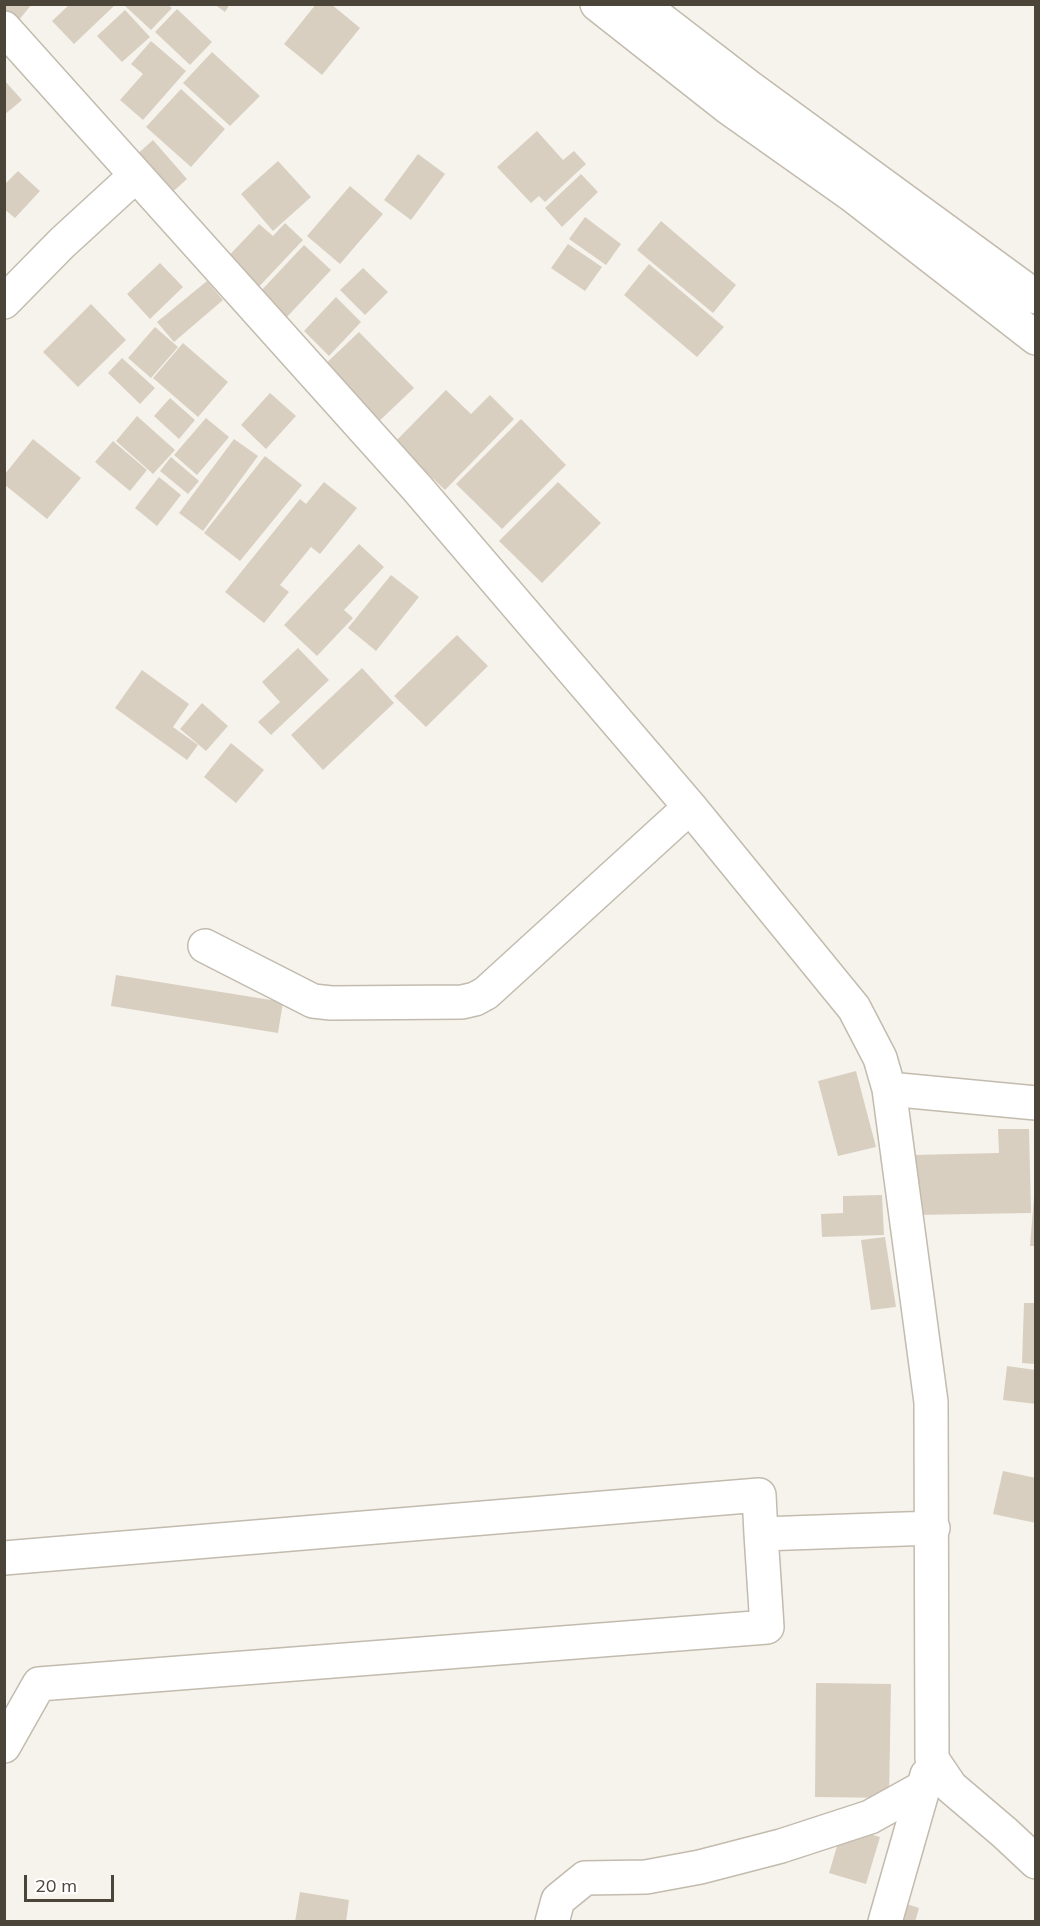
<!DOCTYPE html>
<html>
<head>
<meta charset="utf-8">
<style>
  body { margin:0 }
  #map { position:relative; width:1040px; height:1926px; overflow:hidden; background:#f6f3ec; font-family:Mulish,sans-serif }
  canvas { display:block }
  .frame { position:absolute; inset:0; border:6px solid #4b4439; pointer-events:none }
  .scale { position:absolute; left:24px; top:1875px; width:90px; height:27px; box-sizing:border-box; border:3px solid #4b4439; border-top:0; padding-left:8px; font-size:18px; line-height:21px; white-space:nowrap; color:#4b4439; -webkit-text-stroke:4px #fff; paint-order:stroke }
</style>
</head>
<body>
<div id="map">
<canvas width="1040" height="1926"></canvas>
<div class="frame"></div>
<div class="scale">20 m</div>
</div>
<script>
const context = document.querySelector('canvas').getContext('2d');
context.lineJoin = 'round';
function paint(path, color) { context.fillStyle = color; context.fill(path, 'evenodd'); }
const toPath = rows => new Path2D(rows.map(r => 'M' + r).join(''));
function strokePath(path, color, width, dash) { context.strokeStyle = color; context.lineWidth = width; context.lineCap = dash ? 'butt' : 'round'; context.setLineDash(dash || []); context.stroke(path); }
paint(toPath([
  [4,4,32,4,18,21,4,9],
  [70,4,116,4,74,44,52,21],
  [214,4,230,4,225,12],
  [316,4,331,4,360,28,322,75,284,44],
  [124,5,168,5,172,8,151,30],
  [177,9,212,42,190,65,155,32],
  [125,10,150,37,122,62,97,36],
  [151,41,186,71,143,120,120,100,143,74,131,64],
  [212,52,260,96,230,126,183,83],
  [4,80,22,100,4,115],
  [181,89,225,129,191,167,146,127],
  [537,131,563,160,574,151,586,164,545,202,539,196,531,203,497,167],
  [153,140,187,179,168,196,134,157],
  [418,154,445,174,411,220,384,200],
  [278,161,311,197,273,231,241,194],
  [18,171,40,191,15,218,4,209,4,185],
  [581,174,598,192,562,227,545,208],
  [350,186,383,214,340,264,307,236],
  [585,217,621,244,606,265,569,239],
  [661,221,736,285,713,313,637,250],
  [285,223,303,240,253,293,221,264,259,224,273,236],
  [568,244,602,267,585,291,551,268],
  [304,245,331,270,285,319,258,294],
  [160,263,183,287,150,319,127,294],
  [649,264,724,327,697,357,624,295],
  [363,268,388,292,365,315,340,290],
  [207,281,223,300,174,342,157,322],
  [336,297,361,322,329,356,304,331],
  [91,304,126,340,78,387,43,352],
  [155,327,178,347,151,378,128,358],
  [359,332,414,388,374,426,319,370],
  [183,343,228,382,198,417,153,378],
  [122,358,155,388,140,404,108,373],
  [446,390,471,414,490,395,514,419,445,490,395,442],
  [270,393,296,416,266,449,241,425],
  [170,398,195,420,179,439,154,416],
  [137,416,175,450,153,474,116,441],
  [206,418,229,437,197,475,174,455],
  [521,419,566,465,502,529,456,484],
  [33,439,81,478,47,519,5,485,5,474],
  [234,439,258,456,203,531,179,513],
  [113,441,147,470,130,491,95,462],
  [265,456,302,485,240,561,204,533],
  [171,457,199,481,188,494,160,471],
  [159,477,181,495,157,526,135,508],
  [324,482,357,508,320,554,311,547,280,585,289,592,264,623,225,592,300,499,306,504],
  [558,482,601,523,542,583,499,541],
  [359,544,384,567,344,610,353,618,317,656,284,625],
  [391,575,419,597,376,651,348,628],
  [457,635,488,666,426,727,394,696],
  [298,648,329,680,271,735,258,722,280,702,262,682],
  [362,668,394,703,323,770,291,735],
  [142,670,189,704,173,727,198,745,187,760,115,708],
  [202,703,228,726,206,751,180,729],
  [231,743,264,770,236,803,204,777],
  [116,975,283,1002,278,1033,111,1006],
  [856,1071,876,1147,838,1156,818,1081],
  [998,1129,1029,1129,1031,1213,914,1215,912,1155,999,1153],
  [882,1195,884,1235,822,1237,821,1214,843,1213,843,1196],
  [1034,1197,1036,1197,1036,1246,1030,1246],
  [885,1237,896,1307,871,1310,861,1240],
  [1024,1303,1036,1303,1036,1364,1022,1363],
  [1007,1366,1036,1370,1036,1404,1003,1400],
  [1003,1471,1036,1478,1036,1523,993,1514],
  [816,1683,891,1684,889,1798,815,1797],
  [843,1826,880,1837,866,1884,829,1873],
  [300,1892,349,1900,346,1922,295,1922],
  [894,1900,919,1908,915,1922,887,1922]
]), '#d8cfc1');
const minor = toPath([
  [597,4,729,108,852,195,1036,338],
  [641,4,749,87,1036,297],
  [4,28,417,488,690,807,854,1008,880,1058,889,1089,931,1402,932,1759,951,1787,1005,1833,1036,1862],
  [4,302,62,243,135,176],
  [205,946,313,1001,331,1003,462,1002,475,999,486,993,690,807],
  [889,1089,1036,1103],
  [4,1558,759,1495,761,1534,933,1528],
  [4,1746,39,1684,767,1627,761,1534],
  [552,1922,558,1900,585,1878,646,1877,700,1867,781,1846,870,1817,924,1787],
  [885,1922,927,1775]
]);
strokePath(minor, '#c2bbae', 36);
strokePath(minor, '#fff', 33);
</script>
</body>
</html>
